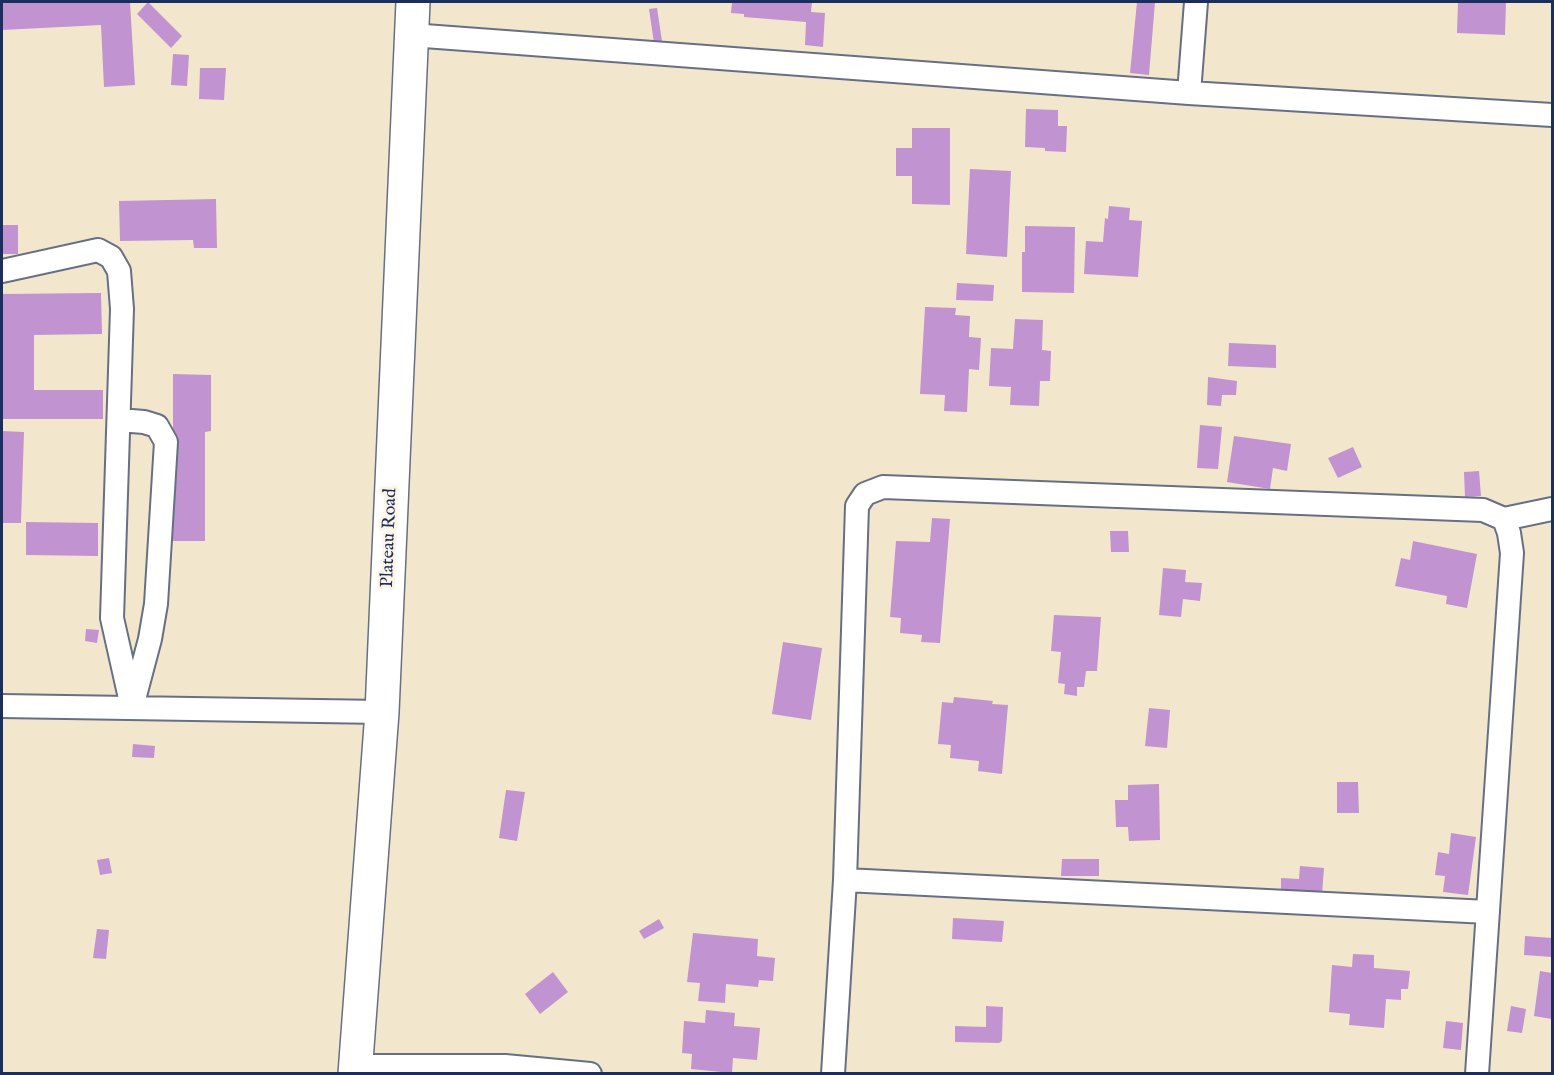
<!DOCTYPE html>
<html>
<head>
<meta charset="utf-8">
<style>
  body { margin:0 }
  #map { position:relative; width:1554px; height:1075px; overflow:hidden; background:#f2e7cc; font-family:"IM FELL English",serif }
  canvas { display:block }
  .frame { position:absolute; inset:0; border:3px solid #1b2f5e; pointer-events:none }
</style>
</head>
<body>
<div id="map">
<canvas width="1554" height="1075"></canvas>
<div class="frame"></div>
</div>
<script>
const context = document.querySelector('canvas').getContext('2d');
context.lineJoin = 'round';
function paint(path, color) { context.fillStyle = color; context.fill(path, 'evenodd'); }
const toPath = rows => new Path2D(rows.map(r => 'M' + r).join(''));
function strokePath(path, color, width, dash) { context.strokeStyle = color; context.lineWidth = width; context.lineCap = dash ? 'butt' : 'round'; context.setLineDash(dash || []); context.stroke(path); }
function label(font, color, halo, rows, align = 'center') {
  context.font = font + ' "IM FELL English",serif'; context.lineWidth = 6; context.setLineDash([]); context.textBaseline = 'middle'; context.strokeStyle = halo; context.fillStyle = color; for (const [text, x, y, turn = 0] of rows) {
    context.save(); context.translate(x, y); context.rotate((+turn || 0) * Math.PI / 180); context.textAlign = isNaN(turn) ? turn : align; if (halo) context.strokeText(text, 0, 0); context.fillText(text, 0, 0); context.restore();
  }
}
paint(toPath([
  [2,2,130,2,135,85,104,87,101,25,2,30],
  [148,2,182,36,171,48,137,14],
  [732,2,812,2,811,12,825,13,823,47,805,45,806,22,744,17,744,14,731,13],
  [1137,2,1155,2,1149,75,1130,73],
  [1458,2,1506,2,1505,35,1457,33],
  [657,8,662,41,654,43,649,9],
  [173,54,189,55,187,86,171,85],
  [200,68,226,68,224,100,199,99],
  [1026,109,1058,110,1058,126,1067,126,1066,152,1045,151,1045,148,1025,147],
  [912,128,950,128,950,205,912,204,912,176,896,176,896,148,912,148],
  [970,169,1011,171,1007,257,966,254],
  [216,199,217,248,194,248,193,240,120,241,119,201],
  [1109,206,1130,208,1129,220,1142,221,1138,277,1084,274,1086,241,1103,242,1105,218,1108,219],
  [2,225,18,225,18,254,2,254],
  [1025,226,1075,227,1074,293,1022,292,1022,252,1025,252],
  [957,283,994,285,993,301,956,300],
  [101,293,102,334,34,335,34,390,103,390,103,419,2,419,2,294],
  [925,307,956,308,955,315,970,316,969,337,981,338,979,370,969,369,967,412,944,411,945,395,920,394],
  [1015,319,1043,320,1042,350,1051,351,1050,381,1040,381,1039,406,1010,405,1011,387,989,386,991,348,1013,349],
  [1229,343,1276,345,1276,368,1228,366],
  [173,374,211,375,211,431,205,432,205,541,173,541],
  [1208,377,1237,381,1236,395,1222,395,1221,406,1207,405],
  [1200,425,1222,427,1218,469,1197,468],
  [2,431,24,432,21,523,2,523],
  [1234,436,1291,444,1287,471,1273,468,1270,489,1227,482],
  [1353,447,1362,467,1338,478,1328,458],
  [1479,471,1481,496,1465,497,1464,472],
  [932,518,950,519,940,643,921,642,922,635,900,633,901,618,890,617,896,541,930,542],
  [26,522,98,523,98,556,26,555],
  [1110,531,1128,531,1129,552,1111,552],
  [1413,541,1477,554,1467,608,1446,604,1447,596,1395,586,1401,558,1410,560],
  [1163,568,1186,570,1185,582,1202,583,1200,601,1183,599,1181,617,1159,615],
  [1054,615,1101,617,1097,671,1086,671,1084,687,1077,687,1077,696,1064,694,1065,684,1058,683,1061,652,1051,651],
  [86,629,99,630,97,643,85,641],
  [783,642,822,648,811,720,772,714],
  [954,697,993,701,992,704,1008,705,1002,774,978,771,979,761,950,758,951,745,938,744,942,702,953,703],
  [1149,708,1170,710,1167,748,1145,746],
  [133,744,155,746,154,758,132,757],
  [1337,782,1358,782,1359,813,1337,813],
  [1159,784,1160,840,1129,841,1128,827,1116,827,1115,800,1128,800,1128,785],
  [506,790,525,792,517,841,499,838],
  [1451,833,1476,837,1468,895,1443,892,1445,876,1435,875,1438,852,1449,854],
  [109,858,112,873,100,875,97,860],
  [1062,859,1099,859,1099,876,1061,876],
  [1300,866,1324,868,1322,894,1281,891,1281,878,1299,879],
  [953,918,1004,921,1002,942,952,939],
  [659,919,664,928,644,939,639,931],
  [97,929,109,930,106,959,93,958],
  [693,933,758,939,757,956,775,958,773,981,759,980,758,987,726,984,725,1003,698,1001,700,983,687,982],
  [1525,936,1552,938,1552,957,1524,955],
  [1353,954,1374,955,1374,968,1410,971,1408,989,1401,989,1401,1000,1386,999,1384,1028,1349,1025,1350,1014,1329,1012,1332,965,1352,967],
  [1540,971,1552,973,1552,1019,1534,1016],
  [553,972,568,992,540,1014,525,994],
  [986,1006,1003,1007,1002,1041,999,1043,955,1042,955,1026,986,1027],
  [1511,1006,1526,1009,1522,1033,1507,1031],
  [706,1010,735,1013,734,1026,760,1028,757,1060,733,1058,732,1073,691,1069,692,1054,682,1053,684,1021,705,1023],
  [1446,1021,1463,1023,1461,1050,1443,1048]
]), '#c193d0');
const street = toPath([
  [411,35,1189,93,1552,115],
  [1189,93,1196,2],
  [2,271,98,250,111,257,119,271,122,309,112,618,132,707,150,639,156,604,166,442,157,426,144,422,119,420],
  [1504,519,1552,509],
  [2,706,382,712],
  [845,880,1488,912],
  [356,1066,505,1066,590,1074],
  [833,1074,845,880,857,506,865,494,883,487,1483,510,1504,519,1509,533,1512,553,1477,1074]
]);
const secondary = toPath([
  [355,1074,382,712,413,2]
]);
strokePath(street, '#666f84', 26);
strokePath(secondary, '#666f84', 36);
strokePath(street, '#fff', 22);
strokePath(secondary, '#fff', 33);
label('18px', '#1b2f5e', '#fcf5e5', [
  ["Plateau Road",390,538,-88]
]);
</script>
</body>
</html>
